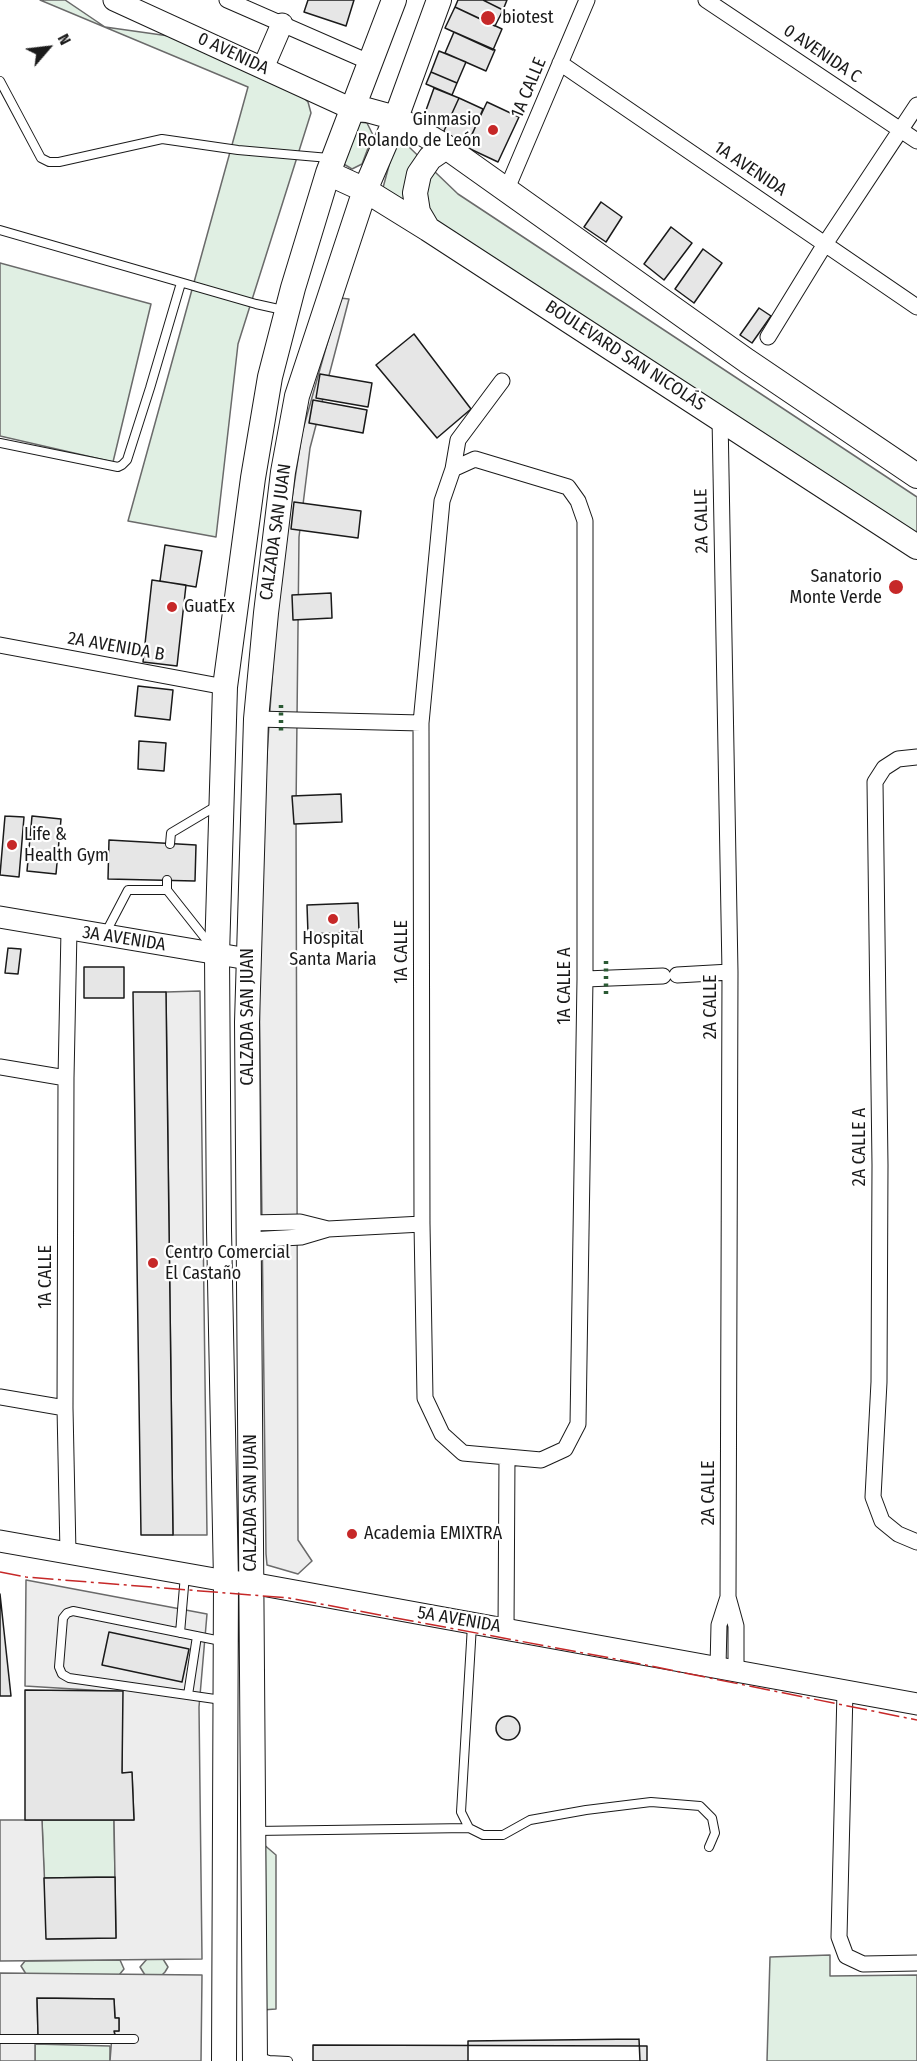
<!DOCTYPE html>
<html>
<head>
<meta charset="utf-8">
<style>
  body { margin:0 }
  #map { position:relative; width:917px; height:2061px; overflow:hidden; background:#fff; font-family:"Fira Sans Condensed",sans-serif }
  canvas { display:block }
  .north { position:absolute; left:18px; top:18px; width:60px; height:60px; -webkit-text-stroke:4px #fff; paint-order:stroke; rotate:62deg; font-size:16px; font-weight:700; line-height:24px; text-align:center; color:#1a1a1a }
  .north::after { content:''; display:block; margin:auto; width:21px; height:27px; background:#1a1a1a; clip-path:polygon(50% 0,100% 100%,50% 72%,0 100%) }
</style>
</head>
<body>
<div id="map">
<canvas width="917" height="2061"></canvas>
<div class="north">N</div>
</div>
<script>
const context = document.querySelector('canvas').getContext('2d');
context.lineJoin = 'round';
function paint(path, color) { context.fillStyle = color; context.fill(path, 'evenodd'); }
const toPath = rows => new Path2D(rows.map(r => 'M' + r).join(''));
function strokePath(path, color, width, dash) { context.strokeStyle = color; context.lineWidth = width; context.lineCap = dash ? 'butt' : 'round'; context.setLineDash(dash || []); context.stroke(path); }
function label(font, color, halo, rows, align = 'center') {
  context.font = font + ' "Fira Sans Condensed",sans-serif'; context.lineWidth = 4.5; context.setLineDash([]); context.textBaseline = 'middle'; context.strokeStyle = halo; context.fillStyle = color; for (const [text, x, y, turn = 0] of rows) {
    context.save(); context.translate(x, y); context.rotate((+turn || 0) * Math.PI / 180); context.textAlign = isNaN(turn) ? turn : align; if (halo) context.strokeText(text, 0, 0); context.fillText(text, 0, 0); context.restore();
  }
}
const green = toPath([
  [40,0,65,0,105,27,169,36,298,92,308,102,311,113,238,344,216,537,128,521,248,87,40,0],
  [359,122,367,123,373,135,362,164,352,169,342,163,359,122],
  [395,143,409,147,458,194,917,497,917,538,380,199,395,143],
  [0,263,151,304,113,462,0,436,0,263],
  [42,1820,114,1820,115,1877,44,1878,42,1820],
  [262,1843,276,1855,276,2009,262,2010,262,1843],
  [830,1955,830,1976,917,1975,917,2061,767,2061,770,1957,830,1955],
  [147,1959,163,1959,168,1967,165,1972,162,1975,145,1975,140,1967,147,1959],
  [120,1960,124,1969,119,1975,26,1974,21,1966,25,1961,120,1960],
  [35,2044,110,2046,110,2061,35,2061,35,2044]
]);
paint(green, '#e0efe3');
strokePath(green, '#6a6a6a', 1.5);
const parking = toPath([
  [340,298,349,299,310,448,299,537,296,809,298,1540,312,1561,298,1574,267,1565,266,1554,258,890,278,590,302,433,340,298],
  [200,991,207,1535,173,1535,166,992,200,991],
  [26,1580,207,1614,199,1707,202,1959,0,1961,0,1820,42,1820,47,1939,116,1938,114,1820,134,1820,132,1773,122,1773,122,1692,25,1686,26,1580],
  [0,1973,202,1975,201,2061,110,2061,112,2035,115,2035,114,2031,119,2031,119,2018,115,2018,114,1999,37,1998,38,2035,35,2044,35,2061,0,2061,0,1973]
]);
paint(parking, '#ededed');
strokePath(parking, '#6a6a6a', 1.5);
const building = toPath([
  [308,0,354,0,346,26,304,12,308,0],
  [458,0,483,0,503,10,495,26,455,7,458,0],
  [483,0,507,0,503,10,483,0],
  [455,7,502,29,493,50,445,28,455,7],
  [454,32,495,50,486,71,445,53,454,32],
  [439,51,466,62,457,83,431,72,439,51],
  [431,72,457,83,452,95,426,84,431,72],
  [434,88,459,98,443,133,425,113,434,88],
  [459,98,483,109,468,144,443,133,459,98],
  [487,102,519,117,498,162,466,147,487,102],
  [601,202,622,217,606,242,584,227,601,202],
  [671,227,692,243,664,280,644,264,671,227],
  [703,249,722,263,694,303,675,289,703,249],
  [759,308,771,316,752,343,740,335,759,308],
  [414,334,471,409,437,438,376,365,414,334],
  [320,374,372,383,368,407,316,398,320,374],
  [313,400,367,410,363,433,309,423,313,400],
  [294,502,361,511,358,538,291,529,294,502],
  [165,545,202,551,196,587,160,581,165,545],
  [152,580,186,585,177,666,143,662,152,580],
  [331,593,332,618,293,620,292,595,331,593],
  [138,686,173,690,170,720,135,716,138,686],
  [139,741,166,743,164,771,138,769,139,741],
  [341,794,342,822,294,824,292,796,341,794],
  [5,816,24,817,19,877,0,875,5,816],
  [32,816,61,819,56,874,27,871,32,816],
  [109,840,196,845,195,881,108,879,109,840],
  [358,903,359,932,308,934,307,905,358,903],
  [8,948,21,949,18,974,5,973,8,948],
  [84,967,124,967,124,998,84,998,84,967],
  [133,992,166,992,173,1535,141,1535,133,992],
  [0,1594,11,1696,0,1696,0,1594],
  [109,1632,189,1649,182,1682,102,1665,109,1632],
  [25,1690,123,1691,122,1773,132,1772,134,1820,25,1820,25,1690],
  '496 1728a12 12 0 1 1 24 0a12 12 0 1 1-24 0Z',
  [115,1877,116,1938,46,1939,44,1878,115,1877],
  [37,1998,114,1999,115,2018,119,2018,119,2031,114,2031,115,2035,38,2035,37,1998],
  [639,2039,640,2061,468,2061,468,2041,639,2039],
  [313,2045,647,2046,647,2061,313,2061,313,2045]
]);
paint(building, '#e6e6e6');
strokePath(building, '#1a1a1a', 1.5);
const lane = toPath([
  [0,81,41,158,49,162,59,162,162,139,238,150,329,158],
  [0,230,256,304,283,310],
  [0,443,118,467,122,465,127,460,150,388,181,283],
  [170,844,171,833,218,805],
  [167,880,167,890,212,947],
  [105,934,128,890,167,890],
  [472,1625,461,1812,469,1828,483,1835,503,1835,530,1820,586,1810,651,1802,700,1806,712,1818,715,1833,709,1847],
  [180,1633,185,1575],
  [221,1641,73,1611,67,1613,63,1618,59,1667,62,1674,69,1678,222,1700],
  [188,1695,197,1636],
  [255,1831,469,1828],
  [0,2039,134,2039],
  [260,2057,269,2060,288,2061]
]);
const street = toPath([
  [227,0,369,62],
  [706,0,917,141],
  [560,63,917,307],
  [506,191,587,0],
  [768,337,825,244,917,105],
  [720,417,730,972,728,1597,736,1626,736,1670],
  [453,469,475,459,568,487,578,501,585,521,585,979,578,1424,565,1449,541,1460,463,1453,442,1434,425,1398,422,1224,421,723,442,501,453,469,458,440,502,381],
  [0,645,225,687],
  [256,719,421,723],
  [917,757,898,759,884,768,875,782,880,1165,879,1382,873,1497,882,1521,898,1534,917,1542],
  [677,975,730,972],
  [585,979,663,976],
  [0,1067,66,1078],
  [249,1223,300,1222,328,1229],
  [249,1240,301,1237,328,1229,422,1224],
  [0,1397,65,1408],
  [68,1553,65,1408,66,1078,69,930],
  [506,1629,507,1457],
  [718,1667,719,1625,728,1597],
  [845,1691,839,1937,846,1956,863,1964,917,1963]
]);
const secondary = toPath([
  [114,0,352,109],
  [263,68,282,24],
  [0,917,248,959],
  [0,1541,226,1581,251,1583,917,1704]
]);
const primary = toPath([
  [352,109,367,110,396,118,446,147,747,361,917,476],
  [328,173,365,190,428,229,917,547],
  [428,229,418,212,415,193,419,174,430,158,446,147],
  [224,2061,226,1581,219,1230,217,955,225,687,253,478,270,377,293,288,328,173,394,0],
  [255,2061,247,1022,256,719,266,613,283,472,297,396,365,190,396,118,439,0]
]);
strokePath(lane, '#1a1a1a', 10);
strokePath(street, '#1a1a1a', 17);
strokePath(secondary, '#1a1a1a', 23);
strokePath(primary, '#1a1a1a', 26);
strokePath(lane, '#fff', 8);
strokePath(street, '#fff', 15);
strokePath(secondary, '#fff', 21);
strokePath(primary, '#fff', 24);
strokePath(toPath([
  [281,705,281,733],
  [606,961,606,996]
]), '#2b5a34', 4.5, [3, 4.5]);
strokePath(toPath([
  [0,1572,26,1577,289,1598,621,1660,917,1720]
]), '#c62828', 1.5, [21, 4.5, 3, 4.5]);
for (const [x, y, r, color] of [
  [488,18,8,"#c62828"],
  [493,130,6,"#c62828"],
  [896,587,8,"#c62828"],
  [172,607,6,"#c62828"],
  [12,845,6,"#c62828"],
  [333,919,6,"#c62828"],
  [153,1263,6,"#c62828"],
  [352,1534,6,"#c62828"]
]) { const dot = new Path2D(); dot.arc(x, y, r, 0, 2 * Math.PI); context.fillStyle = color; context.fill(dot); strokePath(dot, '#fff', 2); }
label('18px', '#1a1a1a', '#fff', [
  ["biotest",502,18],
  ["Ginmasio",481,120,"right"],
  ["Rolando de León",481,141,"right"],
  ["Sanatorio",882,577,"right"],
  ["Monte Verde",882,598,"right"],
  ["GuatEx",184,607],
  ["Life &",24,835],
  ["Health Gym",24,856],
  ["Hospital",333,939,"center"],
  ["Santa Maria",333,960,"center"],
  ["Centro Comercial",165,1253],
  ["El Castaño",165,1274],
  ["Academia EMIXTRA",364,1534]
], 'left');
label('18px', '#1a1a1a', '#fff', [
  ["0 AVENIDA",233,54,25],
  ["0 AVENIDA C",822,54,34],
  ["1A CALLE",529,88,-67],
  ["1A AVENIDA",750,169,34],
  ["BOULEVARD SAN NICOLÁS",625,356,33],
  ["2A CALLE",702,521,-91],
  ["CALZADA SAN JUAN",276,532,-82],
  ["2A AVENIDA B",116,647,10],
  ["3A AVENIDA",124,939,9],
  ["1A CALLE",402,952,-90],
  ["1A CALLE A",565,986,-90],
  ["2A CALLE",711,1007,-90],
  ["CALZADA SAN JUAN",248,1017,-90],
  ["2A CALLE A",860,1147,-90],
  ["1A CALLE",46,1277,-90],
  ["2A CALLE",709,1493,-90],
  ["CALZADA SAN JUAN",251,1503,-90],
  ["5A AVENIDA",459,1620,10]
]);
</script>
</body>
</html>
